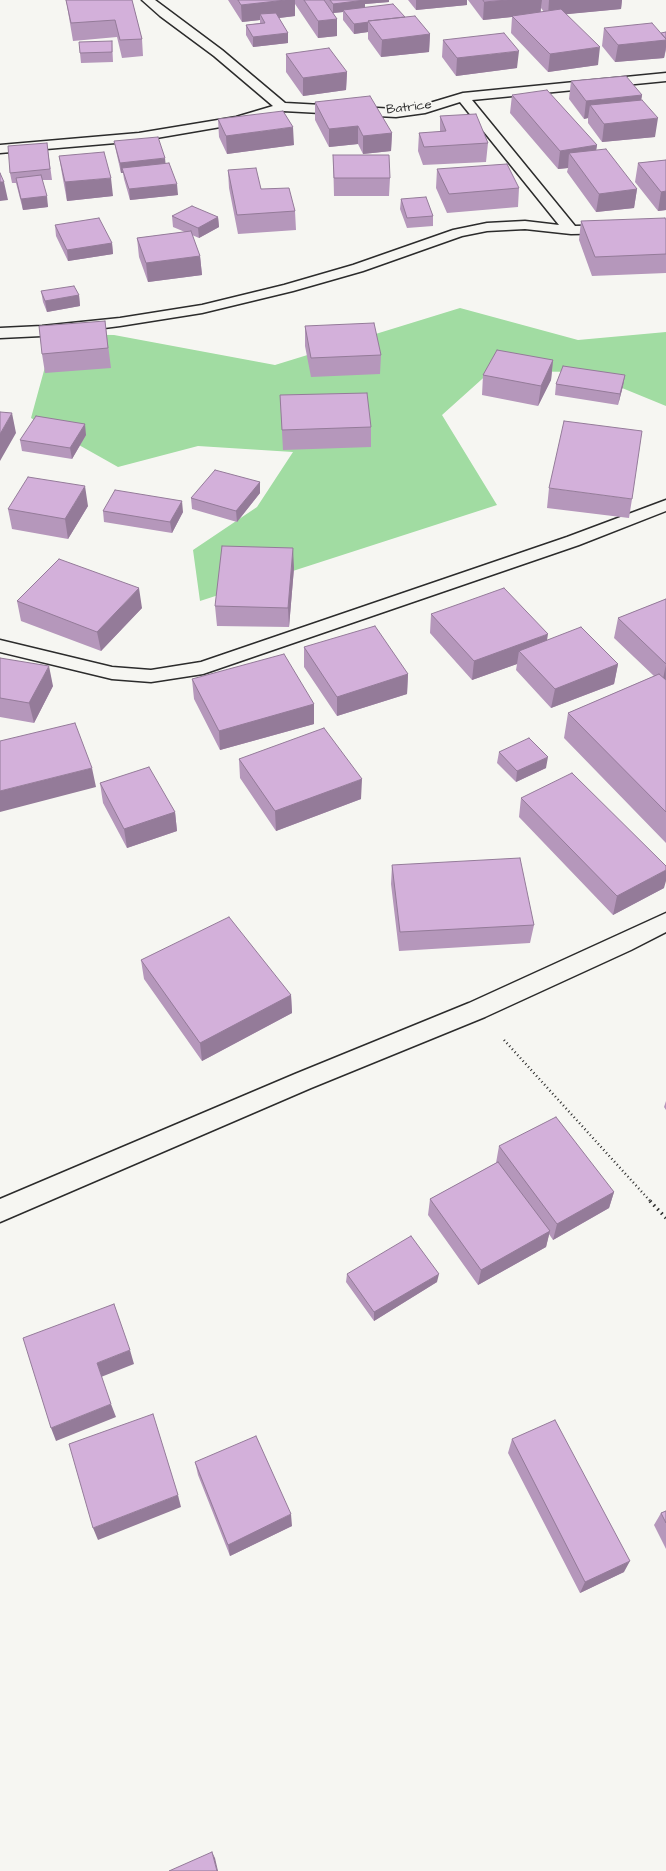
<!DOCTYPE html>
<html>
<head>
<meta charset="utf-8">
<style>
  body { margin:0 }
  canvas { display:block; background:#f6f6f2 }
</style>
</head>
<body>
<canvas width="666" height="1871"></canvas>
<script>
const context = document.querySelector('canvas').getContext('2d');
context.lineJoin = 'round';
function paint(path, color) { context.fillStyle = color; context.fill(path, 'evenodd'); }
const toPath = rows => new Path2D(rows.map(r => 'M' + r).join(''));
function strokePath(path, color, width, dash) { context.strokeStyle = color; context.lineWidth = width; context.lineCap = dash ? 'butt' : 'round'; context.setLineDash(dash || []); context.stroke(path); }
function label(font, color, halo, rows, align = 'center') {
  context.font = font + ' "Architects Daughter",sans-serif'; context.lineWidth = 3.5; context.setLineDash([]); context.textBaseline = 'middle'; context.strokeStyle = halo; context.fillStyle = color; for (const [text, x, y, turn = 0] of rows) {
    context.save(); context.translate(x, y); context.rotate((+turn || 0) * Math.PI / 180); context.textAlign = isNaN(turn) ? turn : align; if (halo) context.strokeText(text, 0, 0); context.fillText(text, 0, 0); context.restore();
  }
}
paint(toPath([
  [460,308,578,340,666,332,666,406,583,372,491,371,442,415,497,505,200,601,193,550,257,507,293,452,198,446,118,467,31,418,54,334,114,335,275,365]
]), '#a1dca2');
const minor = toPath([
  [142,0,155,0,222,50,285,103,396,109,423,105,463,93,666,73,666,81,472,100,575,226,666,224,666,232,571,234,525,229,487,231,462,236,363,271,293,291,202,313,120,326,42,336,0,338,0,328,42,326,120,318,202,305,284,285,353,265,453,230,487,223,525,221,559,225,460,102,425,113,396,117,283,111,238,124,139,141,0,153,0,145,139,133,236,117,273,106,214,56,160,16,142,0],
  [666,500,666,511,579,545,203,674,151,682,112,679,0,652,0,640,112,667,151,670,201,662,567,537,666,500],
  [666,913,666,932,631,950,485,1017,311,1088,0,1222,0,1199,295,1074,469,1003,666,913]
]);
strokePath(minor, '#2b2b2b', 3);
strokePath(toPath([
  [504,1040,651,1202]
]), '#2b2b2b', 2.5, [1, 3]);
strokePath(toPath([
  [650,1201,666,1218]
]), '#2b2b2b', 3.5, [1.5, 4]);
paint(minor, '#f6f6f2');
paint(toPath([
  [66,0,132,0,142,39,143,56,122,58,117,37,73,41],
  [228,0,389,0,389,2,365,4,365,8,405,17,430,34,429,52,381,57,368,39,368,32,354,34,343,20,343,12,333,13,337,19,337,36,318,38,295,4,295,16,279,18,288,33,288,43,253,47,246,35,246,25,260,23,260,20,242,22],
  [408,0,467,0,467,5,416,10],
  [468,0,622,0,621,9,566,14,598,65,548,72,511,33,512,17,483,20],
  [541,8,544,12,541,12],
  [604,28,661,33,666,32,666,50,664,58,615,62,602,46],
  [443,40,517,68,456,76,442,57],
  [112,41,113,62,81,63,80,53],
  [286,54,347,72,346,90,303,96,286,72],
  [571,81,642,95,641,100,655,137,602,142,588,123,588,118,584,119,569,99],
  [512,95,597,145,596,150,637,189,634,208,596,212,567,172,568,168,558,169,510,113],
  [315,102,392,133,391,151,363,154,358,144,329,147,315,120],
  [440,116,488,143,486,162,423,165,418,151,419,133,440,132],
  [218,119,294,145,227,154,219,137],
  [114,141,165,164,178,195,130,200,124,179,123,173,121,173,116,151],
  [47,143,52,180,42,180,48,207,23,210,16,183,12,183,10,173],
  [333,155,390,178,389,196,334,196],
  [59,156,113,196,67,201,62,174],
  [666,160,666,210,658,211,635,182,638,163],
  [437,169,519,188,518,207,447,213,436,188],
  [228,170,261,189,295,211,296,230,238,234,229,188],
  [401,199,433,216,433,226,407,228,400,209],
  [172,216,218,217,219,227,199,238,192,235,200,256,202,275,148,282,139,257,137,238,185,232,173,227],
  [666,220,666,273,592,276,579,240,581,221],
  [55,225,112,243,113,254,68,261,56,236],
  [41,291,79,295,80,306,47,312,43,302],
  [105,321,111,368,45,373,42,354],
  [305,326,381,355,380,374,311,377,305,346],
  [553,360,551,380,538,406,482,395,483,375],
  [625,375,623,386,618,405,555,395,556,384],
  [280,395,371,427,371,447,283,450],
  [86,435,72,459,22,451,20,440],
  [260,482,260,493,237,522,192,509,191,498],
  [549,488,632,499,629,518,547,508],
  [88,506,68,539,12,529,8,509],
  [103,511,183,512,172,533,104,522],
  [294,568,289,627,217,626,215,606],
  [666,599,666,843,564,738,568,713,654,676,614,638,618,618],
  [17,601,142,608,101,651,21,621],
  [431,614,547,640,618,664,614,684,551,708,516,670,517,664,472,680,430,633],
  [304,647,408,674,407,694,337,716,304,667],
  [0,658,53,686,34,723,0,717],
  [192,679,314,704,314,724,220,750,194,699],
  [499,752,546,768,516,782,497,763],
  [239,759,361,799,276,831,240,778],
  [100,783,175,812,177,831,127,848,103,803],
  [521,798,664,888,613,915,519,817],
  [392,865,534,925,530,943,399,951,391,884],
  [141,960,291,995,292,1013,202,1061,144,979],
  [666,1101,666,1110,664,1107],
  [499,1146,614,1192,609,1208,553,1240,549,1234,546,1247,478,1285,428,1215,430,1199,496,1163],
  [347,1274,437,1282,374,1321,346,1282],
  [512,1439,624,1572,580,1593,508,1453],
  [195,1462,292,1526,230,1556,198,1475],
  [666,1511,666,1549,654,1525,661,1513]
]), '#b597bb');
paint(toPath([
  [286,0,295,0,295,16,263,20,260,14,260,20,242,22,241,5],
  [365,0,389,0,389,2,365,4,365,10,343,10,343,12,333,13,333,4],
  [416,0,467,0,467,5,416,10],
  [508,0,542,0,540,14,483,20,484,2],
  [549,0,622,0,621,9,548,16],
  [337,19,337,36,318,38,318,21],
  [368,22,368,32,354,34,354,24],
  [288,33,288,43,253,47,253,37],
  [430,34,429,52,381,57,382,40],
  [666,40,666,47,664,58,615,62,618,45],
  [600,47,598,65,548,72,550,54],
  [519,51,517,68,456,76,457,58],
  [347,72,346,90,303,96,303,78],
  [642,95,639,113,590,105,588,118,584,119,586,101],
  [658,118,655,137,602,142,604,124],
  [358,126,358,144,329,147,329,129],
  [293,127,294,145,227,154,226,136],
  [392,133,391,151,363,154,363,136],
  [597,145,594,164,569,153,568,168,558,169,560,151],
  [165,158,166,168,122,168,123,173,121,173,120,163],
  [111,178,113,196,67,201,65,182],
  [0,182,4,182,8,200,0,201],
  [177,184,178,195,130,200,129,189],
  [637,189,634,208,596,212,599,194],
  [666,191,666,210,658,211,661,192],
  [47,196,48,207,23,210,21,199],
  [218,217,219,227,199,238,198,228],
  [112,243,113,254,68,261,67,250],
  [200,256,202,275,148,282,146,263],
  [79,295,80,306,47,312,45,301],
  [553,360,551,380,538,406,541,386],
  [625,375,623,386,618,405,620,394],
  [12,413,16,433,0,461,0,434],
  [85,424,86,435,72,459,70,448],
  [260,482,260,493,237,522,236,511],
  [85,486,88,506,68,539,65,519],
  [182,501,183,512,172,533,170,522],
  [293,548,294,568,289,627,288,608],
  [139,588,142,608,101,651,97,632],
  [548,634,545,653,519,651,517,664,472,680,474,661],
  [618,664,614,684,551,708,555,689],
  [666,664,666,682,662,684],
  [49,666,53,686,34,723,29,703],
  [408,674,407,694,337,716,337,697],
  [314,704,314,724,220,750,219,731],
  [548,757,546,768,516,782,517,771],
  [92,768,96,787,0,812,0,791],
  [362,779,361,799,276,831,275,811],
  [175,812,177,831,127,848,124,829],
  [666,870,666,881,664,888,613,915,617,896],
  [291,995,292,1013,202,1061,200,1043],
  [614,1192,609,1208,553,1240,557,1224],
  [550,1231,546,1247,478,1285,481,1270],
  [439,1274,437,1282,374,1321,374,1312],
  [130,1350,134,1364,101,1377,97,1363],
  [111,1404,116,1417,56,1441,51,1428],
  [178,1495,181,1507,98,1540,93,1528],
  [291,1514,292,1526,230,1556,228,1545],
  [630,1561,624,1572,580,1593,585,1582],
  [212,1852,215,1858,218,1871,217,1871]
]), '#947b99');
const building = toPath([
  [66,0,132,0,142,39,120,40,115,20,71,23,66,0],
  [238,0,286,0,241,5,238,0],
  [304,0,324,0,337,19,318,21,304,0],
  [330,0,365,0,333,4,330,0],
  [483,0,508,0,484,2,483,0],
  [393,4,405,17,368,21,369,22,354,24,343,10,393,4],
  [561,9,600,47,550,54,512,16,561,9],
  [276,13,288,33,253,37,246,25,265,23,260,14,276,13],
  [415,16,430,34,382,40,368,21,415,16],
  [652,23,666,39,666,40,618,45,604,28,652,23],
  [666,32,666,39,661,33,666,32],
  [504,33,519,51,457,58,443,40,504,33],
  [112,41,112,52,80,53,79,42,112,41],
  [329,48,347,72,303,78,286,54,329,48],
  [626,76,642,95,586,101,571,81,626,76],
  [547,90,597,145,560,151,512,95,547,90],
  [370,96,392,133,363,136,358,126,329,129,315,102,370,96],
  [642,100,658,118,604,124,590,105,642,100],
  [283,111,293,127,226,136,218,119,283,111],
  [476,114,488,143,424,147,419,133,446,131,440,116,476,114],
  [158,137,165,158,120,163,114,141,158,137],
  [47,143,50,169,10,173,8,146,47,143],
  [606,149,637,189,599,194,569,153,606,149],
  [104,152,111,178,65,182,59,156,104,152],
  [333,155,389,155,390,178,334,178,333,155],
  [666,160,666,191,661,192,638,163,666,160],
  [169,163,177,184,129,189,122,168,169,163],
  [507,164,519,188,449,194,437,169,507,164],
  [256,168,261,189,289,188,295,211,237,215,228,170,256,168],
  [0,173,4,182,0,182,0,173],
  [41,175,47,196,21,199,16,178,41,175],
  [426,197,433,216,407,218,401,199,426,197],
  [192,206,218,217,198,228,172,216,192,206],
  [99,218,112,243,67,250,55,225,99,218],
  [665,218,666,220,666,254,595,257,581,221,665,218],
  [191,231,200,256,146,263,137,238,191,231],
  [74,286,79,295,45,301,41,291,74,286],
  [105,321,108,348,42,354,39,326,105,321],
  [374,323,381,355,311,358,305,326,374,323],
  [497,350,553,360,541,386,483,375,497,350],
  [563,366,625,375,620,394,556,384,563,366],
  [367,393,371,427,282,430,280,395,367,393],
  [0,412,12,413,0,434,0,412],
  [36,416,85,424,70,448,20,440,36,416],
  [564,421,642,431,632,499,549,488,564,421],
  [215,470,260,482,236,511,191,498,215,470],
  [28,477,85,486,65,519,8,509,28,477],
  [115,490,182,501,170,522,103,511,115,490],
  [222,546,293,548,288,608,215,606,222,546],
  [59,559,139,588,97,632,17,601,59,559],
  [504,588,548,634,474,661,431,614,504,588],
  [666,599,666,664,618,618,666,599],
  [375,626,408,674,337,697,304,647,375,626],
  [581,627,618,664,555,689,519,651,581,627],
  [284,654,314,704,219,731,192,679,284,654],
  [0,658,49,666,29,703,0,698,0,658],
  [659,674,666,680,666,812,568,713,659,674],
  [75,723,92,768,0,791,0,741,75,723],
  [324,728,362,779,275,811,239,759,324,728],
  [529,738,548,757,517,771,499,752,529,738],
  [149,767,175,812,124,829,100,783,149,767],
  [572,773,666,866,666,870,617,896,521,798,572,773],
  [520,858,534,925,400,932,392,865,520,858],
  [229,917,291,995,200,1043,141,960,229,917],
  [556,1117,614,1192,557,1224,499,1146,556,1117],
  [498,1162,550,1231,481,1270,430,1199,498,1162],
  [411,1236,439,1274,374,1312,347,1274,411,1236],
  [114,1304,130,1350,97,1363,111,1404,51,1428,23,1338,114,1304],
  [153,1414,178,1495,93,1528,69,1444,153,1414],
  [555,1420,630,1561,585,1582,512,1439,555,1420],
  [256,1436,291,1514,228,1545,195,1462,256,1436],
  [666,1511,666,1523,661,1513,666,1511],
  [212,1852,217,1871,169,1871,212,1852]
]);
paint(building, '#d3b0da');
strokePath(building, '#947b99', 1);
label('13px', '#2b2b2b', '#f6f6f2', [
  ["Batrice",409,108,-7]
]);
</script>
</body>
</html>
